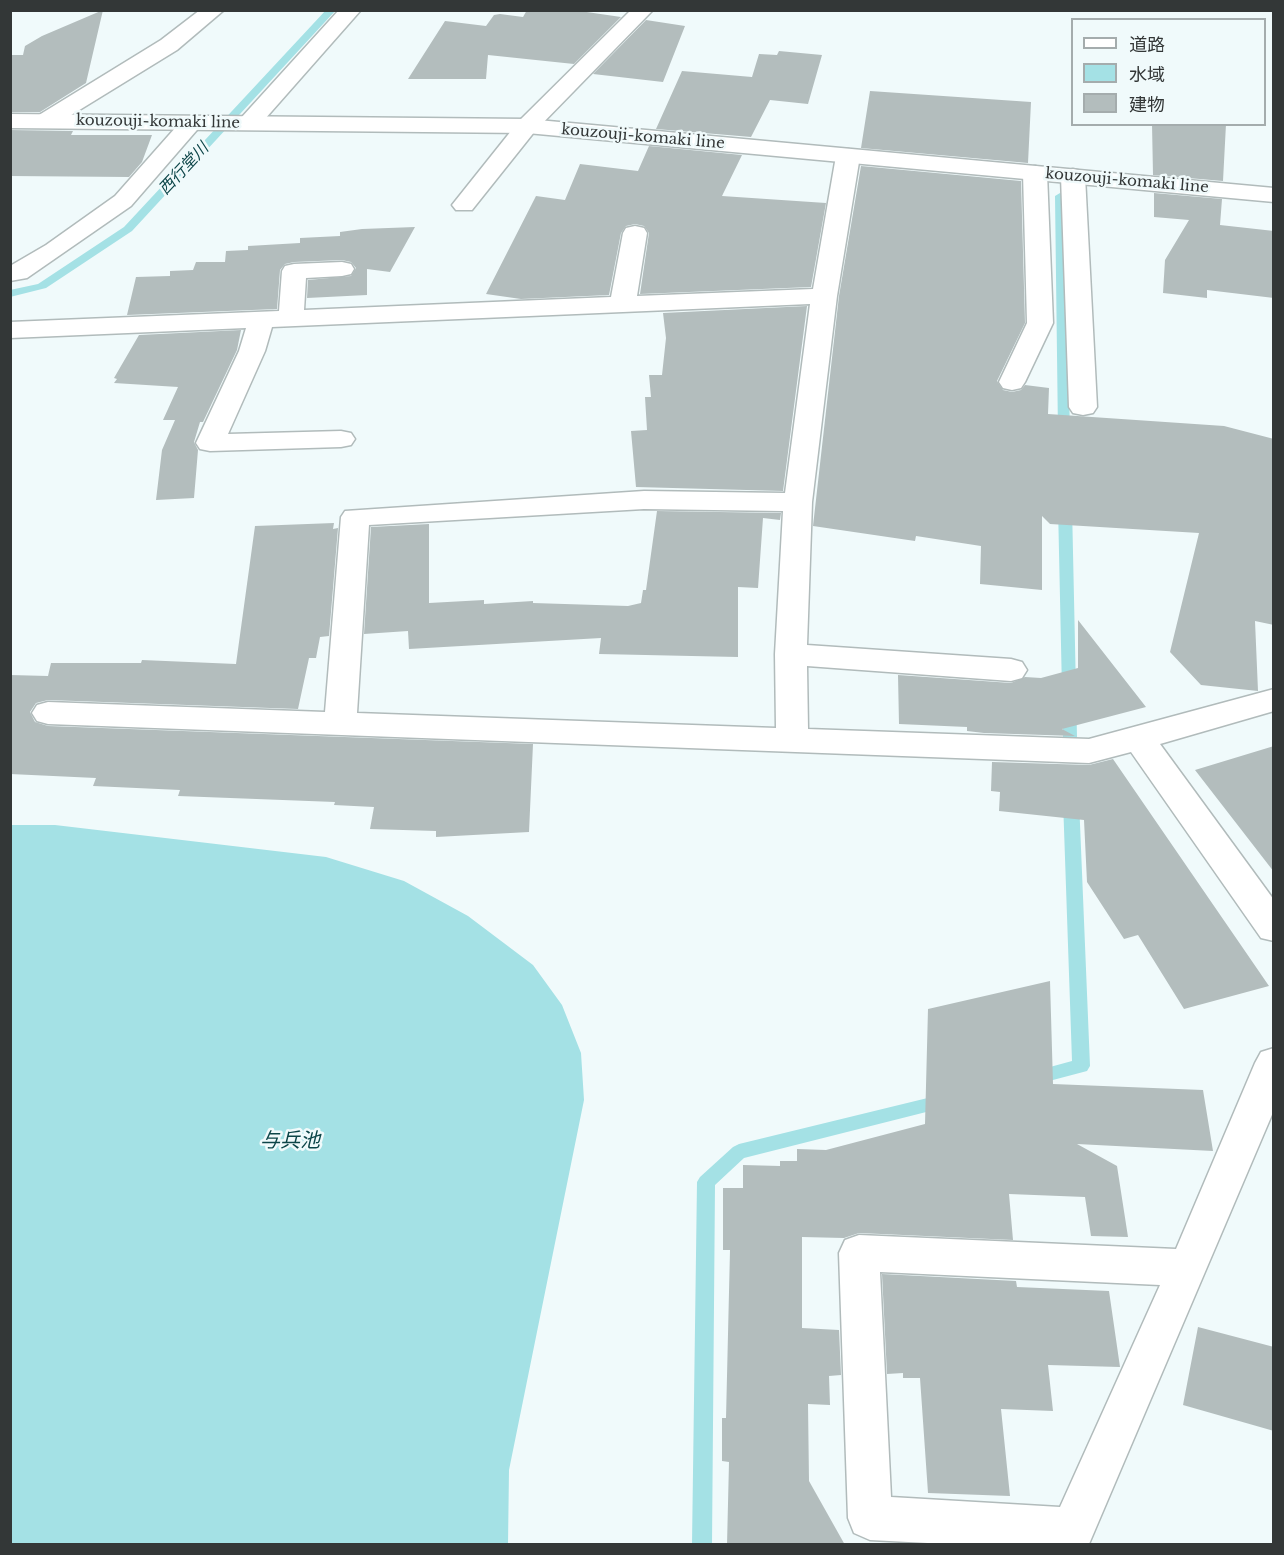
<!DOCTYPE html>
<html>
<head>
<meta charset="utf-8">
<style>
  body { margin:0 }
  #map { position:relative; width:1284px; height:1555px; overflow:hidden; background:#f0fafb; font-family:"Libre Baskerville","Noto Sans JP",serif }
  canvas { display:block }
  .frame { position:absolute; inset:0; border:12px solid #333737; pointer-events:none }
  .legend { position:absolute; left:1071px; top:18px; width:195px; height:108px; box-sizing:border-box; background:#f0fafb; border:2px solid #a4acad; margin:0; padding:8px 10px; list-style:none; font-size:18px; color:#333737 }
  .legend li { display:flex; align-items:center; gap:12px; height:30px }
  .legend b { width:30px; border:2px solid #a4acad }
</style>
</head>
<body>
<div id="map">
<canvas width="1284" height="1555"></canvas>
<div class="frame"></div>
<ul class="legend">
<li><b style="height:8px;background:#fff"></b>道路</li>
<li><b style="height:16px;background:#a4e1e5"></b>水域</li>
<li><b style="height:16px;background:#b3bdbd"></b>建物</li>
</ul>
</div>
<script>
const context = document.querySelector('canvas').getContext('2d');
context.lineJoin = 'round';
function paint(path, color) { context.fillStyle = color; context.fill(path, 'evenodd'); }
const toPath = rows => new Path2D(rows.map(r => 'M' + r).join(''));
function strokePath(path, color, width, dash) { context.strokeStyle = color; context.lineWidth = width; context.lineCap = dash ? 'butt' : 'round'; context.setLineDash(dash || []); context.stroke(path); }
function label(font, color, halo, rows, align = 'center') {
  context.font = font + ' "Libre Baskerville","Noto Sans JP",serif'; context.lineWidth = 5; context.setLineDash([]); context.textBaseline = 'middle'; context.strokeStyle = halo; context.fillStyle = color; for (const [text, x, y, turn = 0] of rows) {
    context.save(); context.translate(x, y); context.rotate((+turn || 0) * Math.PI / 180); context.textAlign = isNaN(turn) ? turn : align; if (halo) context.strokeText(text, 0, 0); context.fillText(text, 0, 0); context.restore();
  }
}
paint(toPath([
  [11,825,55,825,326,857,404,881,468,916,533,965,562,1005,581,1053,584,1100,509,1470,508,1544,11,1544]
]), '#a4e1e5');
paint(toPath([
  [326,10,336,10,132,231,46,288,10,297,10,290,38,284,124,227,326,10],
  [1060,193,1065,196,1070,434,1064,438,1058,434,1055,196,1060,193],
  [1065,502,1072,506,1077,737,1070,742,1063,737,1058,506,1065,502],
  [1071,794,1079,800,1090,1066,1087,1071,1034,1085,1028,1083,1025,1078,1028,1073,1072,1061,1063,800,1071,794],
  [944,1094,950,1096,953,1101,950,1106,744,1158,715,1185,712,1544,692,1544,697,1182,700,1177,733,1147,739,1144,944,1094]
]), '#a4e1e5');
paint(toPath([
  [103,10,86,83,40,112,10,112,10,55,23,55,25,46,42,36],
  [527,10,573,10,621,17,574,64,488,55,486,79,408,79,445,21,486,26,494,15,500,14,523,17],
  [646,20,685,26,663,82,593,74],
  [779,51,822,55,808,104,770,100,751,137,656,129,682,71,752,77,759,54,777,55],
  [870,91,1031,102,1028,163,861,148],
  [1152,124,1226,124,1223,181,1153,175],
  [10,130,73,131,71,135,152,135,142,162,129,177,10,176],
  [649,146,742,155,722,196,826,203,811,287,640,294,649,233,644,226,635,224,626,226,621,233,609,295,521,299,486,294,536,196,565,200,580,164,638,171],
  [861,166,1021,181,1025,323,997,381,1003,390,1012,392,1021,390,1025,385,1049,388,1048,414,1224,426,1274,439,1274,625,1255,621,1258,691,1201,685,1170,652,1199,533,1050,524,1042,516,1042,590,980,584,981,546,916,536,915,541,813,526,839,296],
  [1154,193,1222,199,1220,225,1274,231,1274,298,1207,290,1207,298,1163,293,1165,260,1189,220,1154,217],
  [415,227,390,272,367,269,367,295,307,298,308,280,351,276,356,268,351,262,342,260,294,262,285,264,280,270,277,309,127,315,136,277,170,276,170,271,193,270,196,262,225,262,226,251,248,250,248,246,300,243,300,238,340,236,340,232,362,229],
  [807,306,783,491,636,487,631,431,647,430,645,397,651,397,649,375,662,375,666,338,663,313],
  [241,330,237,350,203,422,200,422,194,442,198,450,194,498,156,500,162,450,175,420,163,420,178,387,114,383,117,379,114,378,139,335],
  [657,511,781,513,780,520,763,518,758,588,738,587,738,657,599,654,601,638,409,649,408,631,364,634,371,527,429,524,429,603,484,600,484,604,533,601,533,603,628,606,641,603,643,590,646,590],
  [334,523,333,529,338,528,329,636,320,637,316,658,309,658,298,709,48,700,36,703,30,712,35,722,48,726,533,744,529,832,436,837,436,831,370,829,374,807,334,805,335,802,178,796,180,790,93,786,96,778,10,774,10,675,48,676,51,663,141,663,142,660,236,664,255,526],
  [1078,620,1146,707,1062,729,1075,736,984,733,967,731,967,727,899,724,898,675,1011,683,1025,677,1041,678,1078,668],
  [1274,746,1274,872,1195,770],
  [1113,759,1269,986,1184,1009,1138,935,1124,939,1087,882,1084,820,999,811,1000,792,991,791,992,762,1089,765],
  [1050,981,1053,1084,1203,1090,1213,1151,1077,1144,1117,1166,1128,1237,1091,1236,1085,1197,1009,1194,1013,1240,859,1233,844,1238,802,1237,802,1328,839,1330,841,1375,829,1376,830,1405,808,1404,809,1481,845,1545,727,1545,729,1462,722,1461,722,1418,726,1418,730,1250,723,1250,723,1188,743,1188,743,1165,780,1166,780,1161,797,1161,797,1149,826,1150,925,1124,928,1009],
  [882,1274,1016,1281,1017,1287,1109,1291,1120,1367,1048,1365,1053,1411,1001,1409,1010,1496,928,1493,920,1378,903,1378,903,1373,887,1374],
  [1198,1327,1274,1347,1274,1431,1183,1405]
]), '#b3bdbd');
const street = toPath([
  [200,10,224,10,177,50,55,125,47,127,39,125,36,120,39,115,161,40,200,10],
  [339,10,361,10,257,128,241,128,238,123,241,118,339,10],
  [631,10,653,10,535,131,472,210,456,210,452,205,456,200,519,121,631,10],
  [192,116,200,118,203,123,131,206,27,278,10,281,10,266,46,245,115,196,184,118,192,116],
  [848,149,856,151,860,156,837,296,812,502,807,645,1011,659,1022,662,1027,670,1022,678,1011,681,807,666,808,729,1089,739,1274,689,1274,711,1160,744,1274,900,1274,941,1261,938,1131,752,1089,763,48,724,37,721,32,713,37,705,48,702,325,712,341,517,345,511,644,491,785,493,810,304,272,327,265,351,228,434,341,431,351,433,355,439,351,445,341,447,210,451,200,449,196,443,239,351,246,328,10,338,10,322,279,311,282,271,285,266,294,264,342,262,351,264,354,269,351,274,342,276,306,278,304,310,611,297,623,233,626,228,635,226,644,228,647,233,637,296,813,289,836,156,840,151,848,149],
  [644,509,783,511,775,654,776,728,357,713,369,525,644,509],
  [1035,166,1043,168,1047,173,1053,323,1025,382,1021,388,1012,390,1003,388,999,382,1027,323,1023,173,1027,168,1035,166],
  [1073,169,1081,171,1085,176,1097,407,1093,413,1083,415,1073,413,1069,407,1061,176,1065,171,1073,169],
  [1274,1048,1274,1110,1089,1544,947,1544,870,1540,854,1533,848,1518,839,1253,845,1240,859,1235,1176,1249,1255,1063,1261,1052,1274,1048],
  [880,1272,1160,1285,1060,1507,891,1497,880,1272]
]);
const secondary = toPath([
  [10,114,527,119,1274,188,1274,202,527,133,10,128,10,114]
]);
strokePath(street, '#b1bbbb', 3);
strokePath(secondary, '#b1bbbb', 3);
paint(street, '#fff');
paint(secondary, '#fff');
label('15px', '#333737', '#f0fafb', [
  ["kouzouji-komaki line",158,122,1],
  ["kouzouji-komaki line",643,137,5],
  ["kouzouji-komaki line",1127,181,5]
]);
label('italic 16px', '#0c4548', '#f0fafb', [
  ["西行堂川",184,169,-47]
]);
label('italic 20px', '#0c4548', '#f0fafb', [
  ["与兵池",290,1141]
]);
</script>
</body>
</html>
